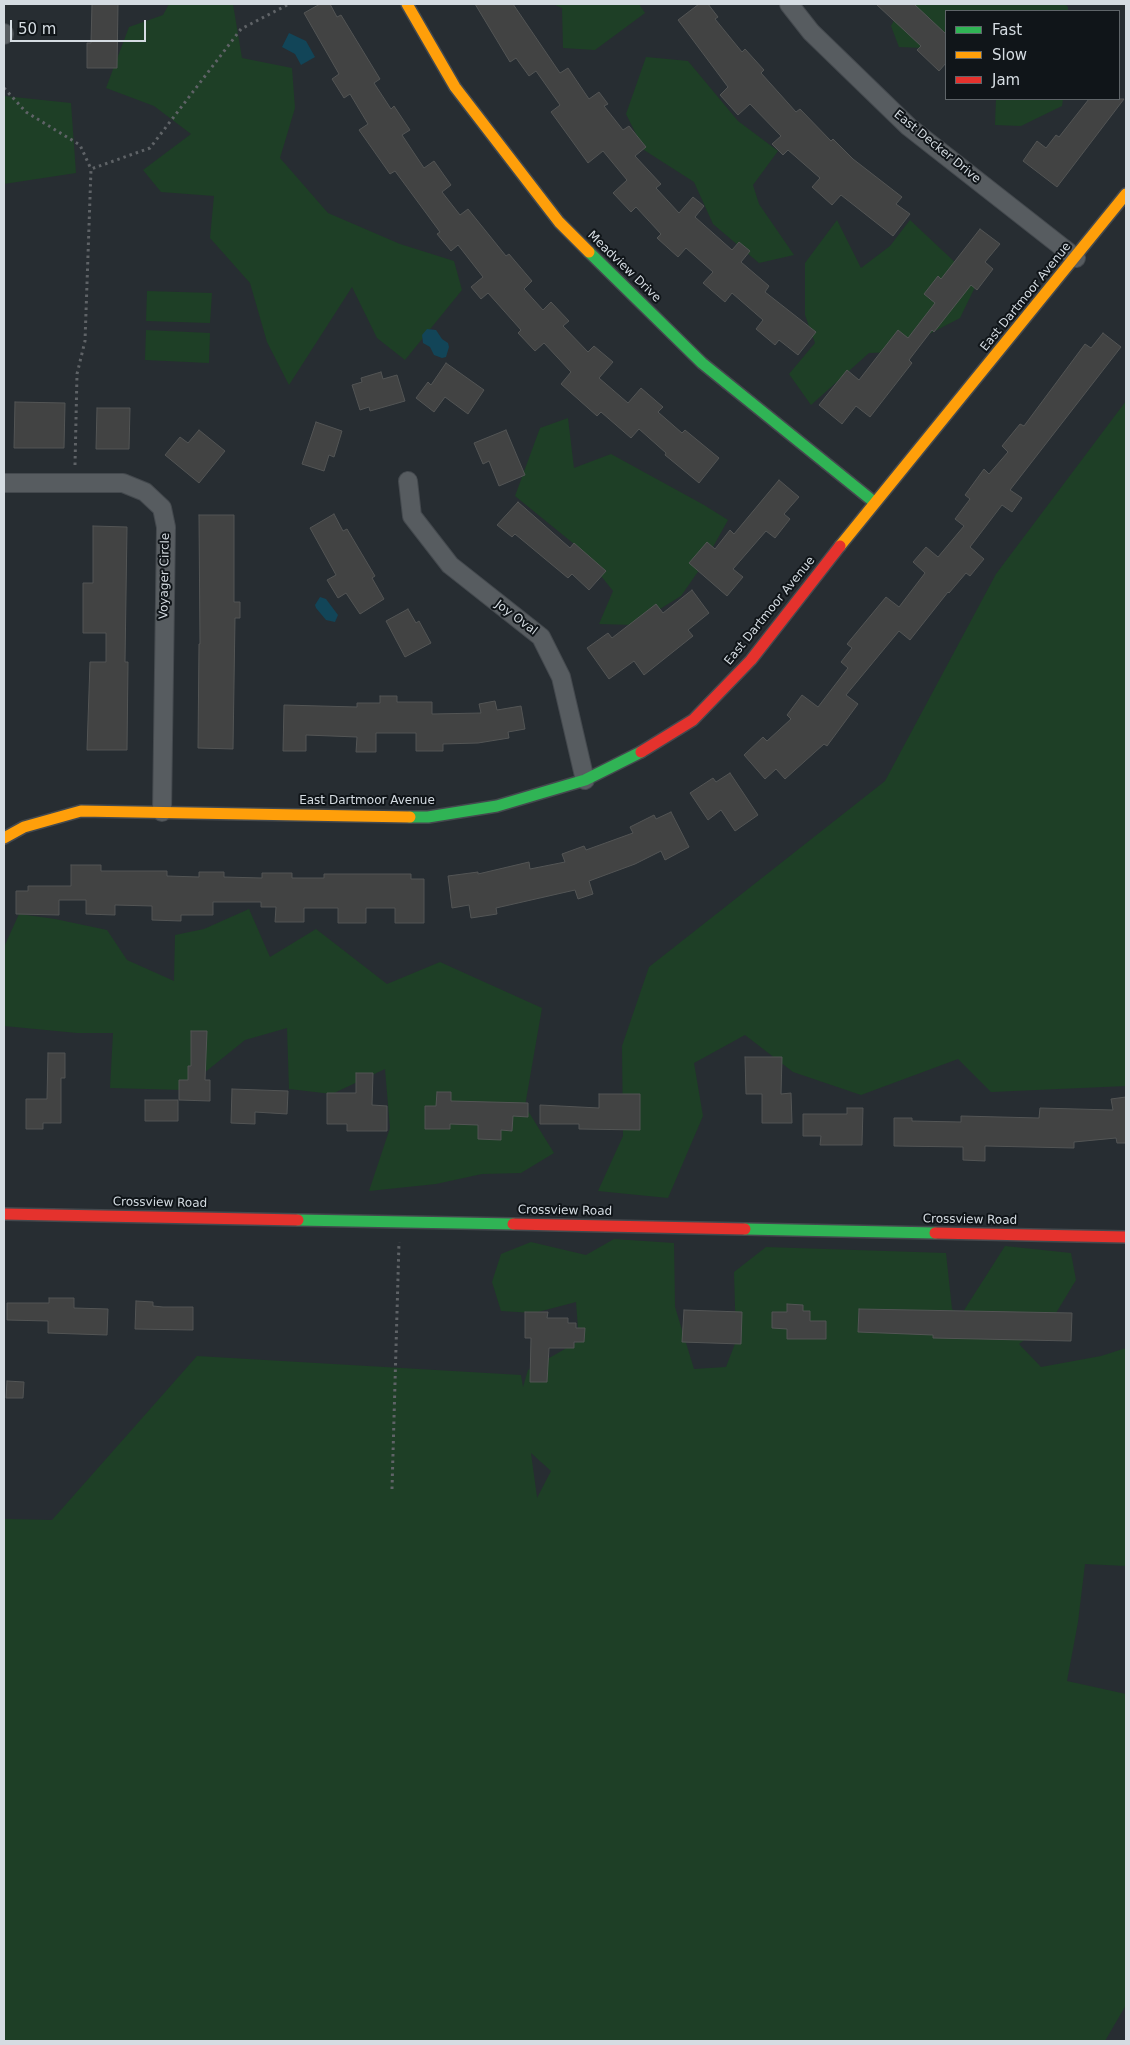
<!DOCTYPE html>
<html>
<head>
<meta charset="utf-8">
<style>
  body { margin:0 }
  #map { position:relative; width:1130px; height:2045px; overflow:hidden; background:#272d32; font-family:"DejaVu Sans",sans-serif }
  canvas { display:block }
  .frame { position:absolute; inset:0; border:5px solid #d5dce2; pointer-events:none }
  .legend { position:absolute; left:945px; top:10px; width:175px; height:90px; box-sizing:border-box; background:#101519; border:1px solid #5f6569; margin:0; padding:6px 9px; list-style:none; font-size:15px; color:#d5dce2 }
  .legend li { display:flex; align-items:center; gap:10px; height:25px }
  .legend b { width:25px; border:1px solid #5f6569 }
  .scale { position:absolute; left:10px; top:20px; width:136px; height:22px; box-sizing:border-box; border:2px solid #d5dce2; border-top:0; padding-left:6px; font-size:15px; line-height:18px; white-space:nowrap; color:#d5dce2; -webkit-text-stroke:4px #101519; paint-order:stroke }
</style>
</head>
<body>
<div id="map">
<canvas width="1130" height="2045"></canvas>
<div class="frame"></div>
<ul class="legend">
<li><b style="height:6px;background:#30b455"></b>Fast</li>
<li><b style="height:6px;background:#ff9f0a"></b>Slow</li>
<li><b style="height:6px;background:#e5322d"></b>Jam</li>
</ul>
<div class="scale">50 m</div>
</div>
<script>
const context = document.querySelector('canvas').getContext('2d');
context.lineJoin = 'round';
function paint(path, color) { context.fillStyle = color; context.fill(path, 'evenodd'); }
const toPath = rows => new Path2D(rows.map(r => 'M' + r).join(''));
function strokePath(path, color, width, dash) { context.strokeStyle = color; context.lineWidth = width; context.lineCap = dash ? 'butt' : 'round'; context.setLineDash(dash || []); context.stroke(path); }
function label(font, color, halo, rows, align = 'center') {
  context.font = font + ' "DejaVu Sans",sans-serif'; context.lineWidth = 4; context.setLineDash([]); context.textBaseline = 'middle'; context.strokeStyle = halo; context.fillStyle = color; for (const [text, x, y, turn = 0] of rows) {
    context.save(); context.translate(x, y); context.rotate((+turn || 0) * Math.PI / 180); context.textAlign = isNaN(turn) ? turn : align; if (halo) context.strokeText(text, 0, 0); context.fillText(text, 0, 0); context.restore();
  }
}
paint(toPath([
  [169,4,233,4,242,58,292,68,295,108,280,158,328,213,400,244,454,261,462,290,405,360,377,338,352,287,289,385,267,342,250,283,210,238,214,196,161,192,143,170,191,134,154,106,106,88,129,27,163,15],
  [553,4,639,4,645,13,595,50,563,48,562,8],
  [902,4,1065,4,1068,7,1068,11,946,11,946,49,899,47,891,26],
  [646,57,688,61,738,121,778,151,753,185,759,204,794,255,759,263,713,224,694,182,644,150,626,114],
  [4,96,71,103,76,173,4,184],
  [996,99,1063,99,1062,106,1021,126,995,125],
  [837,220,861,268,890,246,910,220,977,283,960,318,895,352,869,353,811,405,789,374,815,343,805,315,805,263],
  [147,291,212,293,210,323,146,321],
  [146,330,210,333,209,363,145,360],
  [1126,401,1126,1086,991,1092,958,1059,861,1095,793,1072,745,1035,694,1063,703,1116,668,1198,598,1191,623,1136,622,1046,649,967,885,781,996,574],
  [568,418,574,468,611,454,704,505,728,520,704,563,681,596,634,625,599,624,613,591,579,548,515,496,540,428],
  [249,909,270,957,316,929,387,984,440,962,542,1008,525,1106,554,1153,521,1173,482,1174,436,1184,369,1191,390,1128,385,1069,332,1094,289,1089,287,1028,245,1040,183,1090,110,1088,113,1033,77,1033,4,1026,4,947,19,914,55,919,107,930,127,960,174,981,175,935,204,929],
  [614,1239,674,1243,675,1307,694,1369,726,1367,736,1341,734,1272,766,1247,946,1253,952,1309,961,1315,1005,1246,1071,1253,1076,1280,1053,1318,1019,1344,1041,1367,1101,1356,1126,1348,1126,1566,1085,1564,1078,1622,1067,1681,1126,1694,1126,2005,1105,2041,4,2041,4,1519,52,1520,197,1356,521,1375,523,1387,528,1370,579,1341,576,1302,534,1313,501,1311,492,1282,501,1254,531,1242,586,1255],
  [531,1453,551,1471,537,1498,537,1497]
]), '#1e3f26');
paint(toPath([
  [289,33,306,41,315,57,301,65,295,54,282,47],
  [427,329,436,330,442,339,448,343,449,347,446,357,442,358,434,355,430,347,423,343,422,335],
  [320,597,326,599,338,615,335,622,326,620,316,608,315,605]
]), '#124558');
const building = toPath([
  [92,4,118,4,117,68,87,68,87,43,91,43,92,4],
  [320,4,330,4,337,17,341,15,380,79,374,83,391,109,394,106,410,130,402,135,424,168,434,161,451,185,442,192,460,215,468,209,506,256,509,254,532,281,524,289,543,310,551,302,569,321,563,326,588,352,594,346,613,362,599,378,628,403,641,388,663,407,658,412,682,433,685,430,719,458,699,483,665,455,666,453,639,429,631,438,601,412,597,416,561,384,571,372,544,343,535,351,518,333,521,330,488,293,481,299,471,287,483,277,458,245,451,251,437,234,440,232,395,171,390,174,359,130,368,124,350,94,344,98,332,79,339,74,304,13,320,4],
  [475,4,513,4,560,73,568,68,589,99,599,92,608,104,604,106,623,130,629,126,646,147,635,156,661,184,656,188,679,213,693,197,704,206,695,217,732,250,739,242,750,251,741,262,769,286,765,292,816,332,798,355,779,340,775,345,756,329,763,320,732,293,725,302,703,283,713,272,686,248,678,257,657,238,661,234,636,207,631,212,613,193,627,180,603,151,588,163,551,112,560,105,536,71,529,76,516,58,510,62,475,4],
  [699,4,708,4,718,17,715,19,742,52,745,49,764,70,761,73,796,112,800,109,831,141,833,139,853,159,902,197,896,204,910,214,893,236,841,195,832,205,812,187,820,178,788,150,783,155,772,144,781,136,750,104,738,115,720,95,728,87,678,20,699,4],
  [876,4,914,4,946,34,946,63,939,71,917,50,921,46,876,4],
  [1089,99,1124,99,1057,187,1023,161,1037,141,1046,148,1056,135,1059,137,1089,99],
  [980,229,1000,244,985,262,993,269,977,290,971,285,934,332,932,330,909,360,912,363,870,417,856,406,842,424,819,405,847,370,859,380,898,330,908,338,935,303,924,294,938,276,941,279,980,229],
  [1103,333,1121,347,1010,490,1022,498,1012,512,1002,505,970,547,984,559,970,576,966,573,949,593,948,592,910,640,899,631,846,695,858,704,827,746,824,744,785,779,776,769,765,779,744,755,763,737,767,741,791,719,787,715,802,695,818,707,848,668,841,662,852,648,847,644,886,597,899,607,925,573,913,562,926,547,938,557,964,526,955,519,970,499,965,495,984,469,989,474,1008,452,1002,446,1020,424,1024,426,1085,344,1091,348,1103,333],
  [446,363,484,390,468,414,445,397,434,412,416,398,428,382,431,385,446,363],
  [381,372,383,379,397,375,405,401,370,411,369,407,360,410,352,385,362,382,361,378,381,372],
  [15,402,65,403,64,448,14,448,15,402],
  [97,408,130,408,129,449,96,449,97,408],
  [316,422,342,431,334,457,329,455,324,471,302,464,316,422],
  [199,430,225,451,199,483,165,455,180,437,188,443,199,430],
  [506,430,525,475,499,486,489,461,483,464,474,443,506,430],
  [779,480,799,497,784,514,790,519,775,538,766,531,733,569,743,577,727,596,689,563,707,542,715,549,730,530,734,534,779,480],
  [518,502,570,548,574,543,606,571,589,590,572,574,568,578,515,534,512,537,497,525,518,502],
  [334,514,343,531,347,529,375,576,372,578,384,599,360,614,346,593,338,598,327,580,336,575,310,528,334,514],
  [199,515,234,515,234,602,240,602,240,618,235,618,233,749,198,748,199,644,200,644,199,515],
  [93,526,127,527,125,662,128,662,127,750,87,750,90,662,106,662,106,633,83,633,83,583,93,583,93,526],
  [692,590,709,613,688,630,693,636,644,675,634,661,609,679,587,648,608,633,612,638,656,604,663,613,692,590],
  [408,609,416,623,419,621,431,643,405,657,386,621,408,609],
  [380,696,397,696,397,702,432,702,432,714,481,713,479,704,495,701,497,710,521,706,525,729,508,732,509,738,478,743,443,744,443,751,416,751,416,733,376,733,376,752,356,752,357,737,306,735,306,751,283,751,284,705,357,707,357,703,380,703,380,696],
  [730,773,758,815,735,831,721,810,708,820,690,793,713,778,716,782,730,773],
  [671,812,689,847,665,860,661,851,635,864,589,881,593,894,578,899,575,890,496,908,497,914,471,918,469,905,452,908,448,876,478,872,478,874,529,862,530,869,565,862,562,854,584,846,586,850,633,833,630,827,654,815,656,819,671,812],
  [71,865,101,865,101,871,167,871,167,876,199,877,199,872,224,872,224,877,262,878,262,873,292,873,292,878,324,878,324,874,411,874,411,879,424,879,424,923,395,923,395,908,366,908,366,923,338,923,338,908,304,908,304,922,275,922,276,907,261,907,261,902,213,902,213,915,181,915,181,921,152,920,152,906,115,905,115,915,86,914,86,900,59,900,59,915,16,914,16,891,28,891,28,886,71,886,71,865],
  [191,1031,207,1031,205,1080,210,1080,210,1101,179,1100,179,1080,188,1080,188,1066,191,1066,191,1031],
  [48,1053,65,1053,65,1078,61,1078,61,1123,43,1123,43,1129,26,1129,26,1099,47,1099,48,1053],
  [745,1057,782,1057,781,1094,791,1093,792,1123,762,1123,762,1094,746,1094,745,1057],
  [356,1073,373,1073,372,1105,387,1106,387,1131,347,1131,347,1124,327,1124,327,1093,356,1093,356,1073],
  [232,1089,288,1091,287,1114,255,1112,255,1124,231,1123,232,1089],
  [437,1092,451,1092,451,1101,528,1103,528,1117,513,1116,512,1131,501,1130,501,1140,478,1139,478,1125,450,1124,450,1129,425,1129,425,1106,436,1106,437,1092],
  [599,1094,640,1094,640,1130,579,1129,579,1124,540,1124,540,1105,599,1108,599,1094],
  [1126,1097,1126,1143,1117,1143,1116,1138,1074,1142,1074,1148,985,1146,985,1161,963,1160,963,1147,894,1146,894,1118,912,1118,912,1121,961,1122,961,1116,1039,1118,1040,1108,1113,1110,1111,1099,1126,1097],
  [145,1100,178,1100,178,1121,145,1121,145,1100],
  [847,1108,863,1108,862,1145,820,1145,821,1136,803,1136,803,1114,847,1114,847,1108],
  [49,1298,74,1298,74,1308,108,1309,107,1335,48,1333,48,1321,7,1320,7,1303,49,1303,49,1298],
  [136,1301,153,1302,153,1306,163,1307,193,1307,193,1330,135,1329,136,1301],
  [787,1304,803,1305,803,1311,810,1311,810,1321,826,1321,826,1339,787,1339,787,1329,772,1328,772,1312,787,1312,787,1304],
  [859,1309,1072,1313,1071,1341,933,1338,933,1335,858,1332,859,1309],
  [684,1310,742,1312,741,1344,682,1342,684,1310],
  [525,1312,548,1312,547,1318,568,1318,568,1323,576,1323,576,1328,585,1328,584,1342,574,1342,574,1348,549,1348,547,1382,530,1382,531,1338,525,1338,525,1312],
  [7,1381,24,1382,23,1398,6,1398,7,1381]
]);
paint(building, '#424343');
strokePath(building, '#535555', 1);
const street = toPath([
  [789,4,811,32,909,127,1076,258],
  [4,33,4,35],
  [408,481,412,516,450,565,541,637,561,677,585,780],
  [4,483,123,483,145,492,162,508,166,527,162,812]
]);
const fast = toPath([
  [589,252,702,363,874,502],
  [410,817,428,817,497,806,585,780,641,752],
  [298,1220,513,1224],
  [745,1229,935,1233]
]);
const slow = toPath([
  [407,4,455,87,559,222,589,252],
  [840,546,1126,194],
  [4,838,24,827,81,811,410,817]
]);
const jam = toPath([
  [641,752,693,720,751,660,840,546],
  [4,1214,298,1220],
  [513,1224,745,1229],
  [935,1233,1126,1237]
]);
strokePath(street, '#44494e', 20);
strokePath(fast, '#44494e', 14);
strokePath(slow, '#44494e', 14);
strokePath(jam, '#44494e', 14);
strokePath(toPath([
  [4,88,26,112,80,145,91,169],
  [75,465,77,374,85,341,91,169,150,148,241,29,289,4],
  [392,1489,399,1242]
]), '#5f6367', 3, [2.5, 4]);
strokePath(street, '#575c60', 18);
strokePath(fast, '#30b455', 11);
strokePath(slow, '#ff9f0a', 11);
strokePath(jam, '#e5322d', 11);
label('12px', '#d5dce2', '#101519', [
  ["East Decker Drive",937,147,39],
  ["Meadview Drive",624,267,44],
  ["East Dartmoor Avenue",1026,297,-51],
  ["Voyager Circle",165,576,-89],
  ["East Dartmoor Avenue",770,611,-51],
  ["Joy Oval",516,618,37],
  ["East Dartmoor Avenue",367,801],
  ["Crossview Road",160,1203,1],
  ["Crossview Road",565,1211,1],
  ["Crossview Road",970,1220,1]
]);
</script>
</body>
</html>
